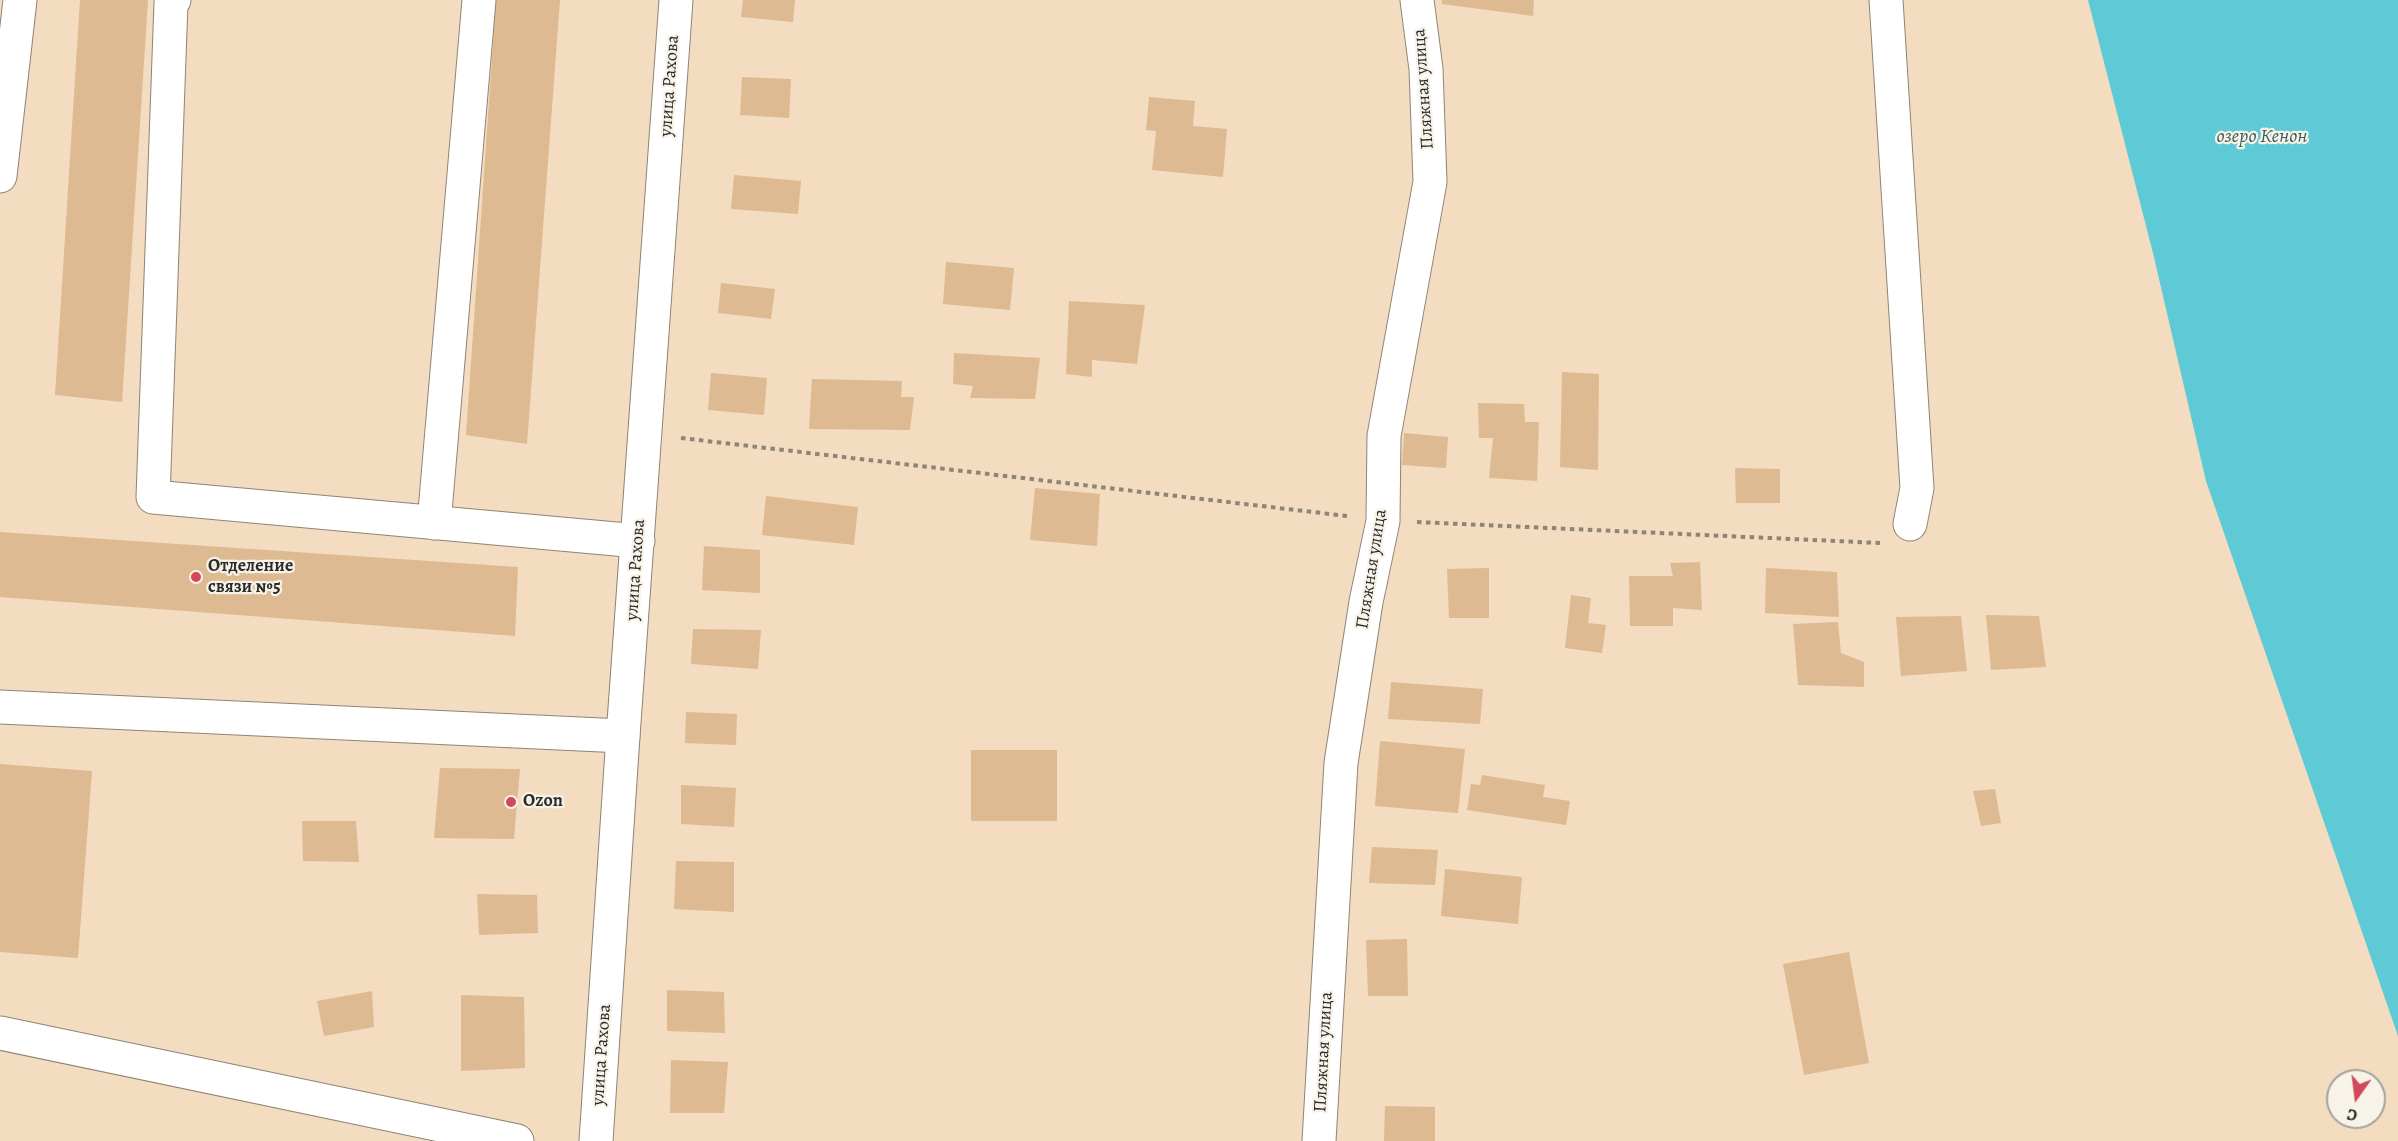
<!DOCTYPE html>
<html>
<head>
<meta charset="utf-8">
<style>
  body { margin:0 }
  #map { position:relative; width:2398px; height:1141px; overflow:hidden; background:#f3dcbf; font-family:Alegreya,serif }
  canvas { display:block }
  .north { position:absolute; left:2326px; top:1069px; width:60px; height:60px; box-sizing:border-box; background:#f7f3e8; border:2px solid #a5a39c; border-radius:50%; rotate:194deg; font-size:16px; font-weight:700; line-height:24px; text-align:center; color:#2b2b2b }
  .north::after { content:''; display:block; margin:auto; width:21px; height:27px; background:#d1495b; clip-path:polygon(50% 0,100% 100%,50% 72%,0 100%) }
</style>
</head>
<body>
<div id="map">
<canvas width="2398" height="1141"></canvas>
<div class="north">С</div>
</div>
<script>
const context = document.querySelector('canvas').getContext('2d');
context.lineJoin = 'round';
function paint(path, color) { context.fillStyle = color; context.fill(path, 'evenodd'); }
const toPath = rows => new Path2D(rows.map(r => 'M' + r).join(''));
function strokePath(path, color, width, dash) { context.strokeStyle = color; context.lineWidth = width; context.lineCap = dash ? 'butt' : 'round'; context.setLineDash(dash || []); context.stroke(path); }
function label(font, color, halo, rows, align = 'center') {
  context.font = font + ' Alegreya,serif'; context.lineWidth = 4.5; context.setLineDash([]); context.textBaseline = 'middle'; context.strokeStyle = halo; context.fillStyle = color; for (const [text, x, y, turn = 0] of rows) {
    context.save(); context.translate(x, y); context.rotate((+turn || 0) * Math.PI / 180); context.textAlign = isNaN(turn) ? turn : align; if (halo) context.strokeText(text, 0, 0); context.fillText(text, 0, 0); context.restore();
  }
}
paint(toPath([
  [2088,0,2398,0,2398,1036,2206,481,2153,253]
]), '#5ecad5');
paint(toPath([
  [80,0,148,0,122,402,55,395],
  [496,0,560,0,527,444,466,435],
  [743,0,795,0,793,22,741,17],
  [1442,0,1534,0,1533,16,1442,4],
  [742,77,791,79,789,118,740,115],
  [1149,97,1195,101,1193,126,1227,129,1223,177,1152,170,1156,131,1146,130],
  [734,175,801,181,798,214,731,209],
  [946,262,1014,268,1010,310,943,304],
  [721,283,775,289,771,319,718,313],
  [1069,301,1145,305,1137,364,1092,360,1092,377,1066,374],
  [954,353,1040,358,1035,399,970,398,973,386,953,384],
  [1562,372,1599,374,1598,470,1560,467],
  [711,373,767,378,764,415,708,410],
  [812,379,902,381,901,397,914,397,910,430,809,429],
  [1478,403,1524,404,1525,422,1539,422,1537,481,1489,478,1493,438,1479,438],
  [1404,433,1448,437,1446,468,1402,465],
  [1735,468,1780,469,1780,503,1736,503],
  [1035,488,1100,494,1097,546,1030,540],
  [766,496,858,507,854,545,762,535],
  [0,532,518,567,515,636,0,597],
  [704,546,760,550,760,593,702,590],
  [1700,562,1702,610,1673,608,1673,626,1630,626,1629,576,1673,576,1670,563],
  [1489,568,1489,618,1449,618,1447,569],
  [1766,568,1837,572,1839,617,1765,613],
  [1571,595,1591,598,1588,623,1606,625,1602,653,1565,648],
  [1986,615,2039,616,2046,667,1991,670],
  [1961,616,1967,671,1901,676,1896,617],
  [1838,622,1841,653,1864,662,1864,687,1798,685,1793,624],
  [693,629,761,630,758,669,691,664],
  [1391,682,1483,689,1480,724,1388,719],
  [686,712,737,714,736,745,685,743],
  [1380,741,1465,749,1458,813,1375,806],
  [971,750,1057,750,1057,821,971,821],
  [0,764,92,771,78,958,0,952],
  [440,768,520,769,514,839,434,838],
  [1482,775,1545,785,1543,797,1570,801,1566,825,1467,810,1471,784,1480,785],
  [681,785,736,788,734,827,681,824],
  [1995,789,2001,823,1981,826,1973,791],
  [302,821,356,821,359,862,303,861],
  [1372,847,1438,850,1435,885,1369,883],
  [676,861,734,862,734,912,674,909],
  [1445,869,1522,877,1518,924,1441,916],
  [477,894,537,895,538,933,479,935],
  [1407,939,1408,996,1368,996,1366,940],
  [1849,952,1869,1063,1804,1075,1783,964],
  [667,990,724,992,725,1033,667,1031],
  [372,991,374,1027,324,1036,317,1001],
  [461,995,524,997,525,1068,461,1071],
  [671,1060,728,1062,724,1113,670,1113],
  [1385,1106,1435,1107,1435,1141,1384,1141]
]), '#deba92');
const minor = toPath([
  [174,0,171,3,153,497,638,541],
  [1886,0,1917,488,1910,524],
  [0,176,20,0],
  [434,523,479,0],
  [0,707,623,736],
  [0,1033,517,1141],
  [1319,1141,1341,763,1366,602,1383,521,1384,436,1430,182,1426,69,1417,0]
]);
const major = toPath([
  [596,1141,623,736,676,0]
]);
strokePath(minor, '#8f8475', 35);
strokePath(major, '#8f8475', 35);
strokePath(toPath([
  [681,438,1347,516],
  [1417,522,1880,543]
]), '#8f8475', 4, [4.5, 4.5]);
strokePath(minor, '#fff', 33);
strokePath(major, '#fff', 33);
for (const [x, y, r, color] of [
  [196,577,6,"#d1495b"],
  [511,802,6,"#d1495b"]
]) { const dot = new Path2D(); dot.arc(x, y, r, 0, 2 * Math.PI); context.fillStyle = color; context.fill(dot); strokePath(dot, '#f7f3e8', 2); }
label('18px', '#2b2b2b', '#f7f3e8', [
  ["улица Рахова",670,86,-86],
  ["Пляжная улица",1424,89,-94],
  ["Пляжная улица",1372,569,-81],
  ["улица Рахова",636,570,-86],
  ["Пляжная улица",1324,1052,-87],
  ["улица Рахова",602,1055,-86]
]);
label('bold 18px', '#2b2b2b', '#f7f3e8', [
  ["Отделение",208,567],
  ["связи №5",208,588],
  ["Ozon",523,802]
], 'left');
label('italic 20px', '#3a5b5e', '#f7f3e8', [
  ["озеро Кенон",2262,137]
]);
</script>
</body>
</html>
